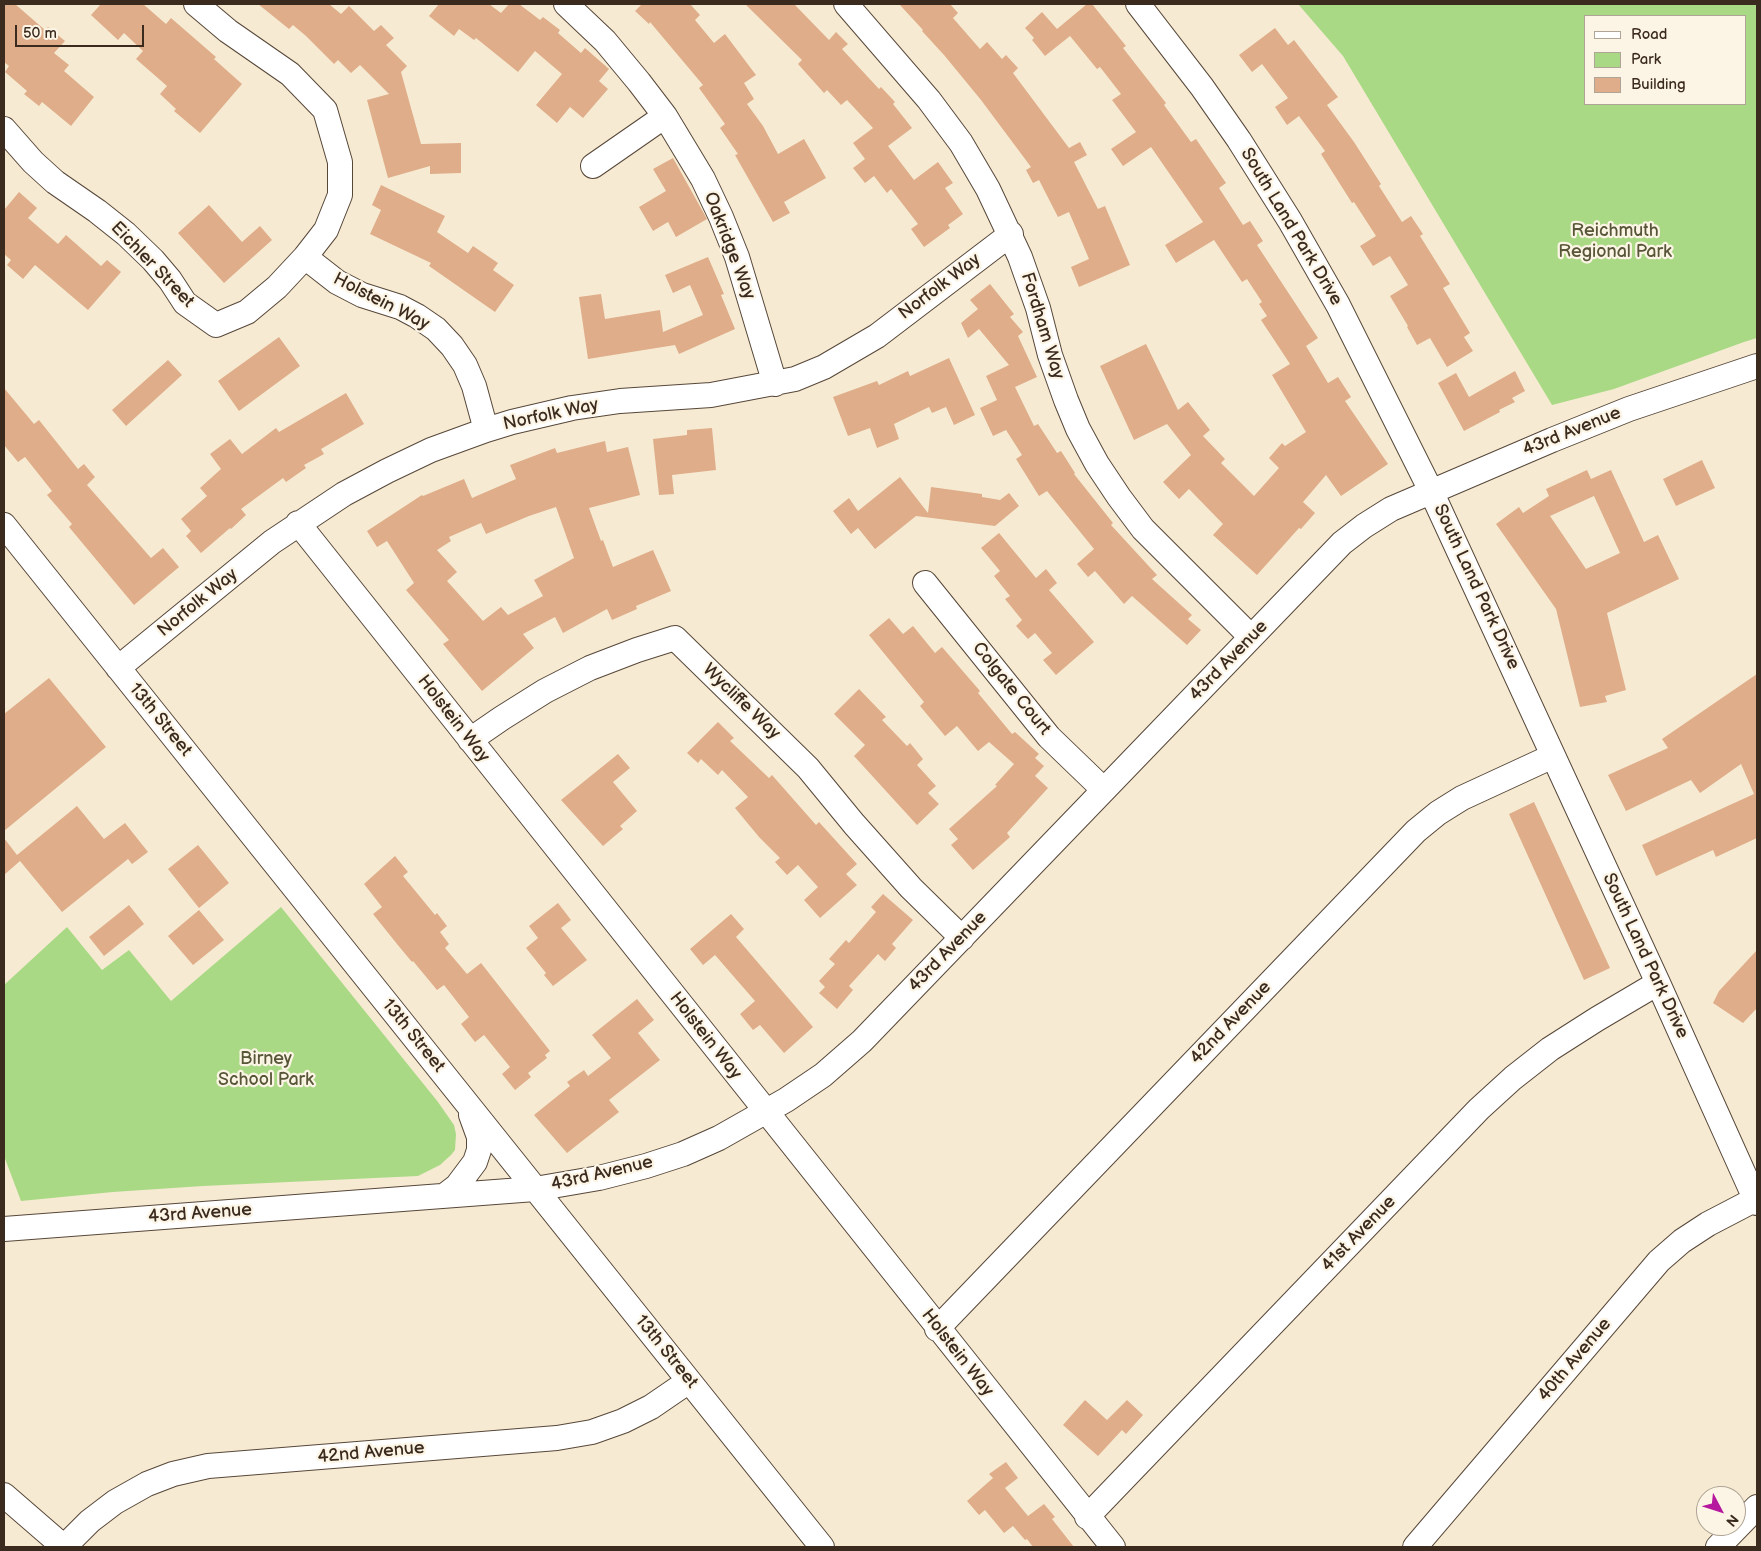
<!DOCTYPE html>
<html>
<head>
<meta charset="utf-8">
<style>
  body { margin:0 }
  #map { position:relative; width:1761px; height:1551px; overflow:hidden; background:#f6ebd2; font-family:"Balsamiq Sans",sans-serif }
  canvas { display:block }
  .frame { position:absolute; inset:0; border:5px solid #3b2a1e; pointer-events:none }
  .legend { position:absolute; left:1584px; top:15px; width:162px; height:90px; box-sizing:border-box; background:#fcf5e5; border:1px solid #afa495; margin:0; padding:6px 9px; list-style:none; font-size:15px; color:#3b2a1e }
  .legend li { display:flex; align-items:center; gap:10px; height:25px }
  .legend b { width:25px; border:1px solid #afa495 }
  .north { position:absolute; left:1696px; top:1486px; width:50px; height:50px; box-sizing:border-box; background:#fcf5e5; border:1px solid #afa495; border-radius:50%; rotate:130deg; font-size:14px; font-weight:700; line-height:20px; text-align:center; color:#3b2a1e }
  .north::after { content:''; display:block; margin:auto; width:18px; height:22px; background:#b5179e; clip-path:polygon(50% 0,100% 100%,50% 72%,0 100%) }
  .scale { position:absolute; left:15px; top:25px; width:129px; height:22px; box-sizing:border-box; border:2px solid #3b2a1e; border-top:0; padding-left:6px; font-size:15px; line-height:18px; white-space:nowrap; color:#3b2a1e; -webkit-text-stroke:4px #fcf5e5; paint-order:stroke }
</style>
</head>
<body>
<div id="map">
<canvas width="1761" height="1551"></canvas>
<div class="frame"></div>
<ul class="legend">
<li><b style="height:6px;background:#fff"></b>Road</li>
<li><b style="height:14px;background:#aad986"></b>Park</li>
<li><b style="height:14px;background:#dfad89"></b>Building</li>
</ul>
<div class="north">N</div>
<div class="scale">50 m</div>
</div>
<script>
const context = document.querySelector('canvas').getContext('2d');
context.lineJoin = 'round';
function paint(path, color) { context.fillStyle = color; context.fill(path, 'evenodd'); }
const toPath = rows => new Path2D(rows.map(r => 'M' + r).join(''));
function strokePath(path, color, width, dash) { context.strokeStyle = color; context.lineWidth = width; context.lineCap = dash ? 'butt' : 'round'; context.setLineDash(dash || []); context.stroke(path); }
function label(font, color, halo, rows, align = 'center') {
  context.font = font + ' "Balsamiq Sans",sans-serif'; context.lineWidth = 4.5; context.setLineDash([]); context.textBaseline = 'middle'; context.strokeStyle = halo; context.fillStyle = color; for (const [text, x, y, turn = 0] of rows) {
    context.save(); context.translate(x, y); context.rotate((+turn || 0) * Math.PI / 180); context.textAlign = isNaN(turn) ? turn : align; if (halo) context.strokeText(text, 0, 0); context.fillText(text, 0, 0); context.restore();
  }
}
paint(toPath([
  [1298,4,1757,4,1757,338,1744,342,1614,389,1552,405,1343,56],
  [1585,16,1745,16,1745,104,1585,104],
  [281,907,438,1102,454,1125,456,1134,455,1150,451,1155,440,1165,418,1176,203,1186,113,1192,21,1201,4,1156,4,985,67,927,102,970,129,950,171,1001]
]), '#aad986');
paint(toPath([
  [4,4,15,4,45,30,48,27,65,41,54,53,69,65,64,71,94,97,71,126,42,102,39,106,24,94,27,91,5,72,9,66,4,62],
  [101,4,143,4,166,24,171,18,216,57,214,59,242,84,200,133,174,111,176,109,160,94,167,86,136,59,143,51,124,33,118,40,91,15],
  [258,4,329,4,341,14,349,6,374,31,381,25,394,38,386,45,407,66,401,72,421,144,461,143,461,173,430,174,430,166,388,178,367,100,389,94,360,65,351,73,338,60,334,64,306,36,293,25,289,29],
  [439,4,489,4,501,13,509,4,519,4,540,20,543,17,560,30,558,33,581,53,585,48,609,69,599,81,608,89,583,118,570,107,557,123,536,105,562,74,535,51,518,72,476,38,474,40,459,29,454,36,429,16],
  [642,4,690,4,700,15,695,20,714,43,725,34,756,75,744,83,754,99,747,104,763,126,778,154,804,139,826,178,784,202,790,213,773,222,735,155,738,154,720,128,725,124,699,88,703,85,650,22,649,24,635,11],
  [745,4,794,4,829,40,836,32,848,44,842,49,879,89,881,87,895,102,893,104,912,128,888,146,914,180,938,162,953,183,945,188,963,214,948,225,950,228,924,247,911,229,918,224,891,189,887,193,874,176,865,183,853,168,865,159,853,143,873,128,847,100,841,105,827,90,824,93,798,64,802,60],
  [899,4,950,4,958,13,953,18,980,49,987,42,1002,59,1006,55,1018,68,1013,73,1069,148,1080,142,1087,155,1074,162,1098,209,1105,206,1130,265,1079,287,1071,267,1089,259,1069,212,1058,217,1039,180,1033,183,1026,170,1031,167,981,100,944,55,922,31,923,30],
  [1087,4,1092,4,1126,46,1123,48,1166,103,1164,105,1191,142,1196,139,1226,183,1219,188,1243,225,1250,221,1263,241,1257,245,1318,338,1306,346,1328,383,1338,377,1351,397,1345,401,1388,464,1341,496,1326,475,1303,502,1315,513,1301,529,1299,528,1257,575,1213,535,1223,524,1189,489,1179,499,1163,482,1191,455,1167,424,1134,440,1100,366,1146,344,1178,410,1188,402,1210,430,1203,436,1225,459,1221,463,1254,496,1279,468,1269,458,1282,443,1285,446,1306,432,1272,375,1290,364,1261,320,1267,316,1259,304,1262,302,1247,279,1242,282,1214,240,1176,263,1165,245,1203,222,1151,147,1123,166,1111,149,1136,132,1112,100,1121,94,1100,67,1097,69,1070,36,1045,56,1032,40,1034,38,1025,28,1042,12,1057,29],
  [1275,28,1288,45,1294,40,1338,97,1327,105,1354,142,1381,184,1379,186,1402,222,1411,216,1423,234,1420,236,1450,284,1443,288,1470,333,1464,337,1473,351,1447,367,1430,338,1417,345,1407,327,1408,326,1390,296,1408,285,1390,256,1373,266,1360,246,1376,236,1354,202,1352,203,1321,154,1325,151,1299,116,1287,125,1275,107,1288,98,1262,64,1252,72,1239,55],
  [673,158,707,219,676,237,668,222,653,231,639,207,666,191,653,169],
  [381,185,445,216,437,232,468,253,473,246,498,263,493,270,514,285,495,312,429,266,431,263,370,234,381,210,372,205],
  [19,192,37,208,28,218,58,244,66,235,101,266,107,260,121,272,88,310,35,265,23,279,7,265,11,260,4,254,4,210],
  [209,205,242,242,260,226,272,240,224,283,178,233],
  [708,257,724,294,721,295,735,329,679,354,675,345,588,359,579,297,601,294,605,319,660,310,663,332,703,315,690,285,673,293,665,275],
  [990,284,1014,314,1010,317,1023,332,1018,336,1037,377,1015,387,1034,426,1038,424,1057,453,1061,451,1075,473,1074,474,1113,523,1111,525,1157,575,1152,579,1192,615,1188,619,1201,630,1187,645,1132,596,1124,604,1095,571,1088,577,1077,564,1094,549,1047,491,1039,496,1016,459,1022,455,1006,430,993,436,980,408,997,400,986,376,1009,365,979,329,968,338,961,323,978,309,970,300],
  [279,337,300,366,239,411,218,381],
  [949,358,975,415,954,425,946,407,932,413,929,407,894,424,899,439,877,448,870,428,848,436,833,397,877,381,879,385,908,371,910,376],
  [168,360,182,375,126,426,112,410],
  [1515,371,1525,391,1512,398,1515,402,1499,410,1500,412,1464,431,1438,383,1456,373,1469,397],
  [4,388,34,424,39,420,78,469,84,464,95,477,87,485,151,558,163,548,179,567,134,605,69,527,72,524,47,495,52,491,25,457,18,462,4,445],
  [346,393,364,424,321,449,324,454,304,465,306,468,286,482,283,478,241,509,246,515,231,529,230,528,201,553,186,536,191,531,181,519,207,496,200,488,221,469,210,454,230,439,242,454,276,428,279,432],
  [712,428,716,470,672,475,674,494,659,495,653,439,687,435,687,430],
  [605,441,607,452,628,447,640,495,589,508,601,541,603,540,613,567,653,550,671,591,636,606,637,609,612,620,607,609,563,633,555,617,523,634,534,648,482,691,443,644,449,640,406,590,414,583,387,541,377,547,367,531,422,495,423,496,464,479,472,498,516,479,510,465,555,448,557,453],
  [556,507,574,558,534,580,543,596,508,615,501,607,483,621,447,581,457,572,437,550,451,541,449,537,481,523,486,534,529,516],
  [1702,460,1715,488,1676,506,1663,479],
  [1587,470,1591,479,1611,470,1644,542,1658,535,1679,579,1607,613,1626,690,1605,696,1607,702,1580,707,1556,609,1496,524,1519,507,1523,513,1549,496,1546,489],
  [1594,496,1620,553,1586,569,1550,516],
  [900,477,928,513,931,487,982,494,982,497,1000,500,1009,493,1019,506,995,526,916,516,875,549,858,528,851,534,833,511,849,498,858,511],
  [999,533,1036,578,1046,569,1057,583,1049,590,1094,642,1056,675,1043,660,1052,653,1035,633,1028,639,1016,626,1022,620,1005,599,1010,596,994,576,1000,571,981,548],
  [889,618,903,634,913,626,935,653,942,647,980,691,978,693,1012,734,1015,732,1039,754,1035,758,1044,766,1035,776,1048,788,1007,833,1010,837,973,870,951,845,958,839,949,829,997,786,995,785,1014,764,989,742,978,751,957,726,945,736,920,706,924,702,869,635],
  [1757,674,1757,838,1716,857,1713,850,1656,876,1642,845,1754,794,1741,764,1700,793,1691,780,1626,811,1608,775,1668,748,1662,739],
  [49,678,106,747,4,831,4,714],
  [859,689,886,717,882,720,907,746,910,743,923,759,917,765,936,786,928,793,939,804,917,825,854,756,865,745,834,714],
  [718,722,734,738,730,741,769,778,772,775,816,825,819,822,857,864,846,874,857,885,820,918,804,900,818,887,798,865,787,875,775,862,780,858,759,837,735,808,748,797,722,770,718,775,701,759,698,763,687,753],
  [618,754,630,768,613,782,637,811,620,826,623,829,603,846,561,800],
  [1534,802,1610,968,1584,980,1509,814],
  [77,806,104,839,125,823,148,852,132,864,128,859,62,912,20,861,4,875,4,838,17,855],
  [198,845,229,883,199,908,168,869],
  [395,856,408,872,403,876,435,915,437,913,447,926,440,932,449,944,445,948,467,974,481,963,550,1051,545,1055,547,1058,528,1073,531,1077,515,1090,502,1074,510,1067,484,1035,475,1042,461,1024,469,1017,444,985,437,990,413,961,412,962,397,944,373,914,382,907,364,884],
  [883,894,913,920,892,944,896,948,885,961,878,954,849,986,853,990,837,1009,819,993,825,987,819,981,835,964,829,959,846,940,849,943,876,912,871,907],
  [558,903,571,920,561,928,587,960,553,986,544,975,546,973,526,948,538,938,529,926],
  [129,905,144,924,104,956,89,937],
  [199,910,224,940,193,965,168,936],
  [731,914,744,929,736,937,813,1027,784,1053,760,1025,753,1030,740,1014,755,1001,715,955,703,965,690,949],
  [1757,950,1757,1008,1743,1023,1713,1003,1719,991],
  [637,999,654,1020,638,1033,660,1060,609,1100,619,1112,567,1153,534,1115,570,1086,567,1082,584,1070,588,1076,611,1058,592,1035],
  [1085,1400,1107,1420,1127,1400,1143,1415,1126,1434,1122,1430,1098,1456,1063,1425],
  [1006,1462,1018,1478,1005,1488,1028,1516,1044,1504,1055,1517,1052,1519,1074,1547,1033,1547,1027,1539,1025,1540,1013,1526,1004,1533,985,1510,979,1515,967,1501,993,1478,989,1474]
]), '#dfad89');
const minor = toPath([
  [566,4,605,41,639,82,665,116,703,179,721,217,737,257,775,384],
  [846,4,929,100,961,143,988,189,1020,257,1038,308,1050,355,1066,400,1078,429,1097,464,1119,497,1143,529,1251,637],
  [1138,4,1202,87,1239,140,1290,221,1338,305,1431,491,1658,983,1757,1203],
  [4,129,33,162,55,182,97,211,126,234,153,260,170,280,185,303,216,325,247,312,277,287,305,257,326,230,340,195,340,162,325,110,290,74,228,31,196,4],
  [593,166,665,116],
  [305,257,337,282,362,295,400,307,417,316,436,329,452,346,465,365,474,386,486,430],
  [298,523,1113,1547],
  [4,525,822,1547],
  [925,583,1049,737,1104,790],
  [118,668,272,542,344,494,387,471,431,450,486,430,512,422,572,408,620,401,711,395,795,379,824,367,877,336,1011,234],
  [470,740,502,718,545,691,590,668,637,650,675,638,808,768,854,824,911,888,962,938],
  [444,1196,457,1186,475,1162,479,1150,479,1137,471,1115],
  [4,1229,535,1189,599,1178,646,1166,683,1154,719,1138,786,1100,823,1075,862,1041,1342,543,1364,526,1391,509,1552,440,1629,409,1757,366],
  [937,1329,1416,831,1438,813,1462,798,1553,756],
  [4,1495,64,1547],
  [1087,1517,1479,1109,1513,1078,1550,1049,1597,1019,1658,983],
  [64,1547,90,1521,115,1502,147,1484,173,1474,208,1466,557,1438,592,1432,623,1421,651,1407,689,1381],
  [1415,1547,1659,1261,1682,1241,1708,1224,1756,1199],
  [1718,1547,1757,1507]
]);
strokePath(minor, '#574739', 26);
strokePath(minor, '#fff', 24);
label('18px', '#3b2a1e', '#fcf5e5', [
  ["South Land Park Drive",1291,227,59],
  ["Oakridge Way",729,246,69],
  ["Eichler Street",152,265,46],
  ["Norfolk Way",940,287,-37],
  ["Holstein Way",381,302,27],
  ["Fordham Way",1042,326,73],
  ["Norfolk Way",551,415,-12],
  ["43rd Avenue",1572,432,-22],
  ["South Land Park Drive",1476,587,65],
  ["Norfolk Way",198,603,-39],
  ["43rd Avenue",1229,661,-46],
  ["Colgate Court",1011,689,51],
  ["Wycliffe Way",741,702,44],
  ["Holstein Way",453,719,52],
  ["13th Street",160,720,51],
  ["43rd Avenue",948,952,-46],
  ["South Land Park Drive",1645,956,65],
  ["42nd Avenue",1231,1023,-46],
  ["13th Street",413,1036,51],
  ["Holstein Way",705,1036,52],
  ["43rd Avenue",602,1174,-13],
  ["43rd Avenue",200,1214,-4],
  ["41st Avenue",1359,1234,-46],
  ["13th Street",666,1352,51],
  ["Holstein Way",957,1353,52],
  ["40th Avenue",1575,1360,-50],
  ["42nd Avenue",371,1453,-5]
]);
label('18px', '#575638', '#fcf5e5', [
  ["Reichmuth",1615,231],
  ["Regional Park",1615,252],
  ["Birney",266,1059],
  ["School Park",266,1080]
]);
</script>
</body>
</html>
